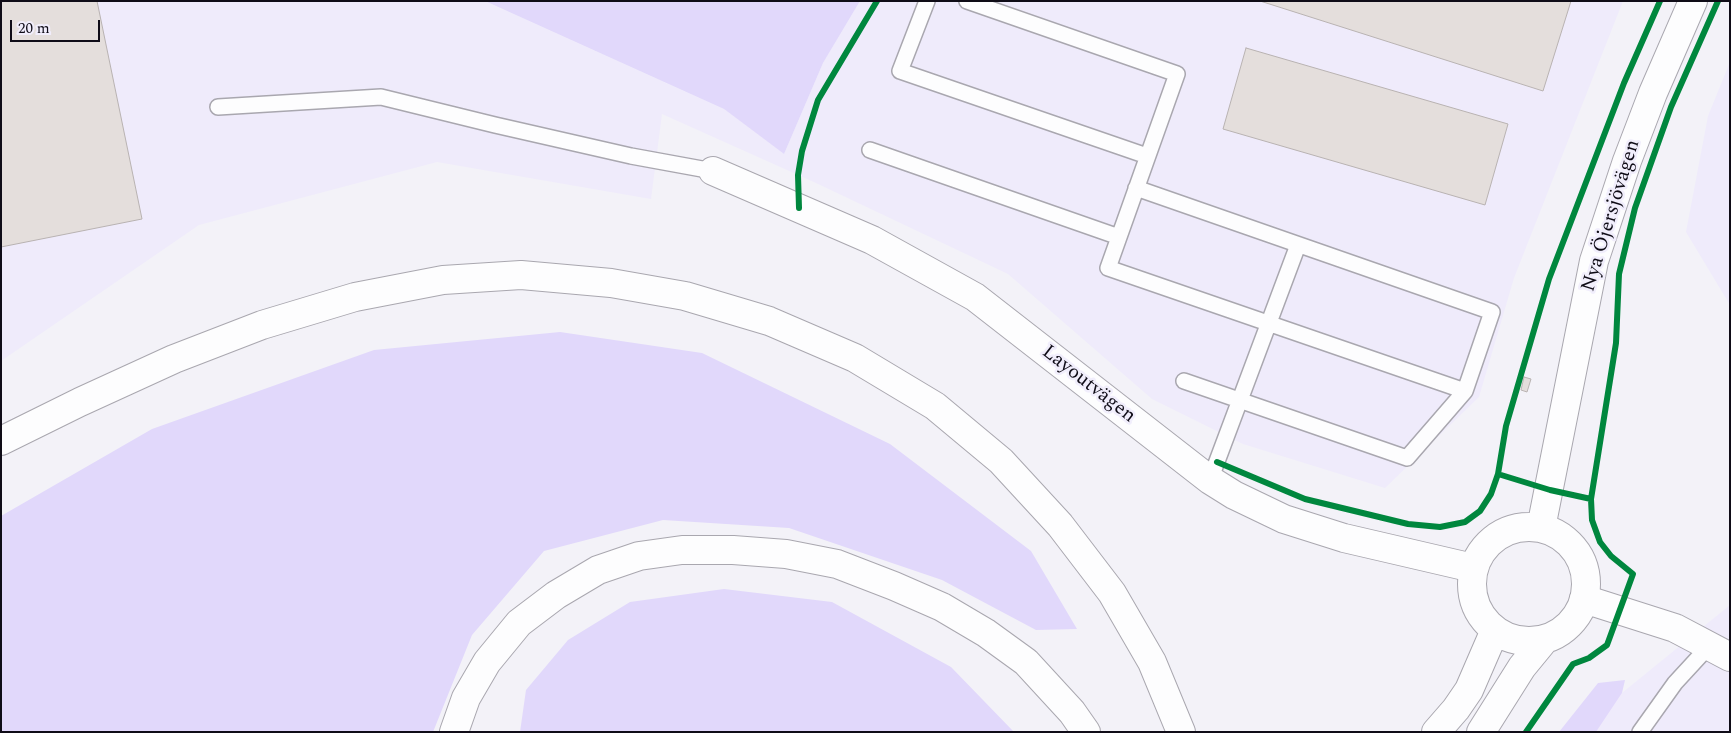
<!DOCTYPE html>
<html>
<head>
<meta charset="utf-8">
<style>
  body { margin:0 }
  #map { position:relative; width:1731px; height:733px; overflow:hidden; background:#f3f2f8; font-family:Spectral,serif }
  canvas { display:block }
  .frame { position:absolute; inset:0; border:2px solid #0f0c17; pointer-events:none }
  .scale { position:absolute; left:10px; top:20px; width:90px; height:22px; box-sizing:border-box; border:2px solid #0f0c17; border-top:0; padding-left:6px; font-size:15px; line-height:18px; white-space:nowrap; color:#0f0c17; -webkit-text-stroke:4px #f1eefc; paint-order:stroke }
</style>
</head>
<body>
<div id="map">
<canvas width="1731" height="733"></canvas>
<div class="frame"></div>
<div class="scale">20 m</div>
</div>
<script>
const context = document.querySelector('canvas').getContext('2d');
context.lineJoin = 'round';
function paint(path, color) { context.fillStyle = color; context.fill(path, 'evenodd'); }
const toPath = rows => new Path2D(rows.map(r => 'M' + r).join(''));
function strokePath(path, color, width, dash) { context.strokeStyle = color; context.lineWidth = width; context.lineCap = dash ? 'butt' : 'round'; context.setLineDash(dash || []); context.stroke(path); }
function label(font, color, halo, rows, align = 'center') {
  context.font = font + ' Spectral,serif'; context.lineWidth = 5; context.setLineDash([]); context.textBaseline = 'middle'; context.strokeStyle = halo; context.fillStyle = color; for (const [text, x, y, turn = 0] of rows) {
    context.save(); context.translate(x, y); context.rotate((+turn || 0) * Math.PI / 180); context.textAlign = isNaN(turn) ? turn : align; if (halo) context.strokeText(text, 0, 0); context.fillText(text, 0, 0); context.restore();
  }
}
paint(toPath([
  [1,1,485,1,724,109,784,154,823,63,860,1,1623,1,1514,278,1479,397,1385,488,1243,444,1152,399,1008,274,816,183,662,114,651,199,437,162,199,225,1,361],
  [1730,62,1730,305,1686,232,1708,116],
  [1730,605,1730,732,1596,732,1622,693]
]), '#efebfb');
paint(toPath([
  [485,1,860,1,823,63,784,154,724,109],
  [560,332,702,353,890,444,1031,551,1077,629,1036,630,942,580,789,528,663,520,544,551,472,635,433,732,1,732,1,516,152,429,374,350],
  [724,589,832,602,951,667,1014,732,520,732,526,690,568,640,630,602],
  [1625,680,1622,693,1596,732,1559,732,1598,683]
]), '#e1d8fb');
const building = toPath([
  [1,1,97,1,142,219,1,247,1,1],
  [1260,1,1571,1,1543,91,1260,1],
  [1246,48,1508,124,1485,205,1223,129,1246,48],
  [1524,377,1531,379,1527,392,1521,390,1524,377]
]);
paint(building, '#e4dedc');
strokePath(building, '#b9b3b2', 1);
const service = toPath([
  [927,1,900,71,1147,156],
  [967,1,1177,74,1108,268,1465,391],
  [218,107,381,97,495,125,631,156,713,171],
  [870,150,1119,237],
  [1136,188,1492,312,1465,391,1407,458,1184,381],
  [1210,480,1298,245],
  [1640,732,1675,683,1710,645]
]);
const minor = toPath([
  [713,171,872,240,975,297,1210,480,1234,495,1284,519,1344,538,1473,568],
  [1584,599,1675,628,1730,657]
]);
const tertiary = toPath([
  '1472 584a57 57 0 1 1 114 0a57 57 0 1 1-114 0Z',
  [1541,528,1594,261,1627,161,1653,93,1693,1],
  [1436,732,1456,709,1469,690,1495,630],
  [1481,732,1522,667,1545,639]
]);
const motorway = toPath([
  [1,441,80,402,174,359,262,325,355,297,443,280,521,275,611,283,685,296,769,321,855,358,935,406,1001,461,1060,525,1112,593,1152,662,1181,732],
  [454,732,466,698,487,662,519,623,556,595,598,570,639,556,682,550,733,550,786,554,837,564,894,586,942,607,986,633,1026,662,1072,712,1086,732]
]);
strokePath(service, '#a9a7af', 18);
strokePath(minor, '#a9a7af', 30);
strokePath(tertiary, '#a9a7af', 30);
strokePath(motorway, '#a9a7af', 30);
strokePath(service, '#fdfdfe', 15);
strokePath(minor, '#fdfdfe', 28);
strokePath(tertiary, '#fdfdfe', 28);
strokePath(motorway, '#fdfdfe', 28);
strokePath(toPath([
  [799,208,798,175,802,151,818,100,877,1],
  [1217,462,1305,499,1408,524,1440,527,1465,522,1480,511,1491,494,1498,474,1506,426,1549,279,1624,83,1660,1],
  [1498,474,1550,490,1591,499],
  [1526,732,1573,664,1589,658,1607,645,1633,574,1611,556,1600,542,1592,520,1591,499,1616,343,1619,274,1635,208,1671,107,1718,1]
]), '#00873e', 6);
label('20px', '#0f0c17', '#f1eefc', [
  ["Nya Öjersjövägen",1612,216,-73],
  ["Layoutvägen",1088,385,38]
]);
</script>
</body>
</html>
